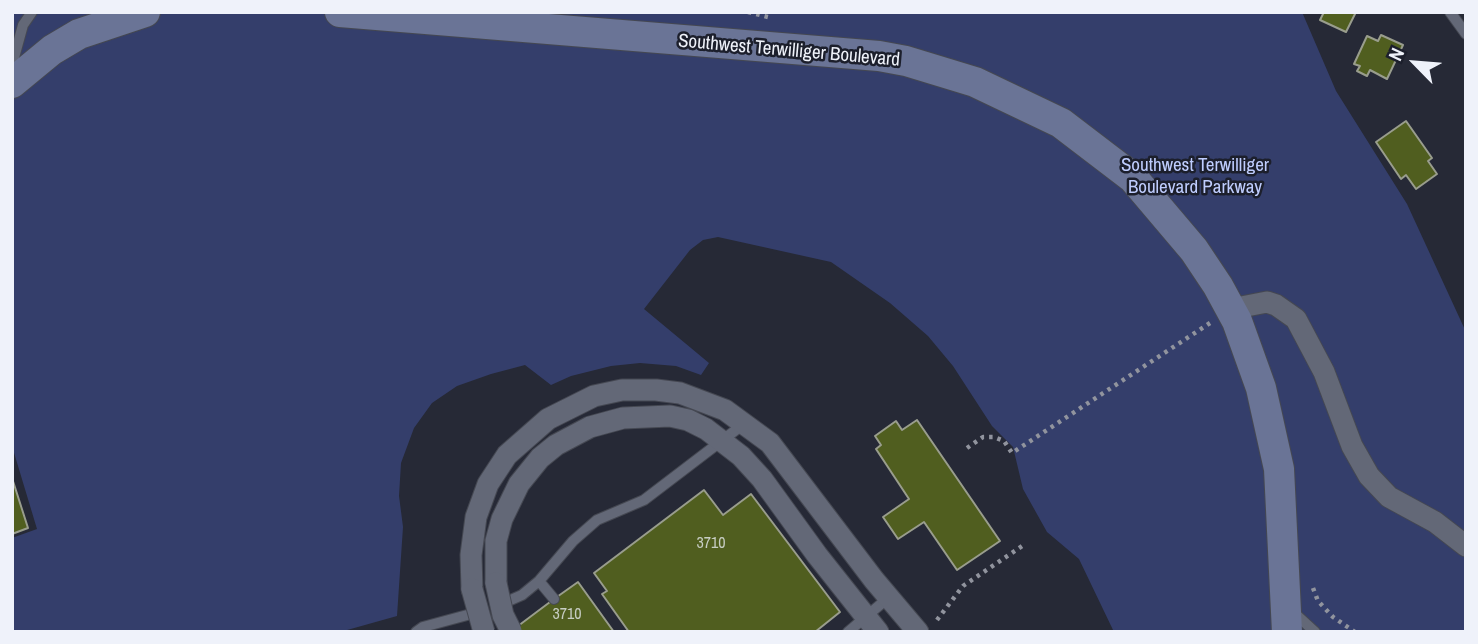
<!DOCTYPE html>
<html>
<head>
<meta charset="utf-8">
<style>
  body { margin:0 }
  #map { position:relative; width:1478px; height:644px; overflow:hidden; background:#262936; font-family:"Archivo Narrow",sans-serif }
  canvas { display:block }
  .frame { position:absolute; inset:0; border:14px solid #eff2fa; pointer-events:none }
  .north { position:absolute; left:1380px; top:28px; width:70px; height:70px; -webkit-text-stroke:5px #1c1f2c; paint-order:stroke; rotate:295deg; font-size:19px; font-weight:700; line-height:28px; text-align:center; color:#eff2fa }
  .north::after { content:''; display:block; margin:auto; width:24px; height:32px; background:#eff2fa; clip-path:polygon(50% 0,100% 100%,50% 72%,0 100%) }
</style>
</head>
<body>
<div id="map">
<canvas width="1478" height="644"></canvas>
<div class="frame"></div>
<div class="north">N</div>
</div>
<script>
const context = document.querySelector('canvas').getContext('2d');
context.lineJoin = 'round';
function paint(path, color) { context.fillStyle = color; context.fill(path, 'evenodd'); }
const toPath = rows => new Path2D(rows.map(r => 'M' + r).join(''));
function strokePath(path, color, width, dash) { context.strokeStyle = color; context.lineWidth = width; context.lineCap = dash ? 'butt' : 'round'; context.setLineDash(dash || []); context.stroke(path); }
function label(font, color, halo, rows, align = 'center') {
  context.font = font + ' "Archivo Narrow",sans-serif'; context.lineWidth = 5; context.setLineDash([]); context.textBaseline = 'middle'; context.strokeStyle = halo; context.fillStyle = color; for (const [text, x, y, turn = 0] of rows) {
    context.save(); context.translate(x, y); context.rotate((+turn || 0) * Math.PI / 180); context.textAlign = isNaN(turn) ? turn : align; if (halo) context.strokeText(text, 0, 0); context.fillText(text, 0, 0); context.restore();
  }
}
paint(toPath([
  [12,12,1302,12,1336,91,1407,204,1466,332,1466,632,1114,632,1079,559,1047,532,1023,489,1013,447,992,426,953,366,928,336,890,303,831,262,718,237,703,240,690,250,644,309,709,363,701,375,676,366,640,363,611,366,571,376,551,385,525,365,491,374,457,386,432,403,414,428,401,463,399,496,403,527,397,616,340,632,14,632,12,626,12,538,37,529,12,446]
]), '#343e6b');
const building = toPath([
  [1324,12,1356,12,1346,32,1320,20,1324,12],
  [1381,35,1403,45,1387,79,1370,70,1367,76,1357,71,1360,66,1354,64,1367,36,1378,41,1381,35],
  [1406,121,1432,158,1428,161,1437,174,1416,189,1406,175,1401,179,1376,142,1406,121],
  [917,420,1000,541,957,570,924,522,898,539,883,517,909,499,876,449,881,445,875,436,896,421,902,430,917,420],
  [12,478,28,528,12,534,12,478],
  [704,490,723,515,751,494,840,612,815,632,629,632,602,594,607,591,594,573,704,490],
  [578,582,614,632,510,632,554,599,578,582]
]);
paint(building, '#505e1f');
strokePath(building, '#999d8d', 2);
const service = toPath([
  [1450,12,1466,34],
  [12,65,23,25,32,12],
  [539,581,554,599],
  [497,606,522,595,539,581,573,541,597,520,644,500,745,423],
  [1291,610,1315,632],
  [416,632,423,627,482,611],
  [848,632,888,598]
]);
const minor = toPath([
  [1231,309,1267,302,1276,305,1296,319,1324,372,1352,446,1369,476,1389,497,1435,522,1466,546],
  [496,583,496,541,502,519,519,484,540,458,556,445,590,427,623,418,670,416,688,420,706,429,741,456,762,479,817,555,878,632],
  [472,589,471,555,476,517,488,484,507,455,548,419,594,396,622,390,656,390,680,393,725,410,770,443,874,580,918,632]
]);
const secondary = toPath([
  [340,12,879,56,906,61,975,82,1061,123,1133,178,1194,250,1218,286,1237,321,1261,388,1279,469,1287,632],
  [12,83,52,50,79,34,145,12]
]);
strokePath(service, '#454852', 12);
strokePath(minor, '#454852', 23);
strokePath(secondary, '#454852', 32);
strokePath(toPath([
  [748,12,772,18],
  [967,448,983,437,994,437,1004,441,1012,453,1210,323],
  [1313,588,1318,601,1333,617,1355,632],
  [937,620,963,586,1025,544]
]), '#91949e', 4.5, [3.5, 5]);
strokePath(service, '#636877', 10);
strokePath(minor, '#636877', 21);
strokePath(secondary, '#6a7496', 30);
const minorBridge = toPath([
  [496,583,503,615,511,631],
  [472,589,484,632]
]);
strokePath(minorBridge, '#454852', 23, []);
strokePath(minorBridge, '#636877', 21);
label('16px', '#c7cdc3', null, [
  ["3710",711,544],
  ["3710",567,615]
]);
label('19px', '#eff2fa', '#1c1f2c', [
  ["Southwest Terwilliger Boulevard",789,51,5]
]);
label('19px', '#bfcdfe', '#1c1f2c', [
  ["Southwest Terwilliger",1195,166],
  ["Boulevard Parkway",1195,188]
]);
</script>
</body>
</html>
